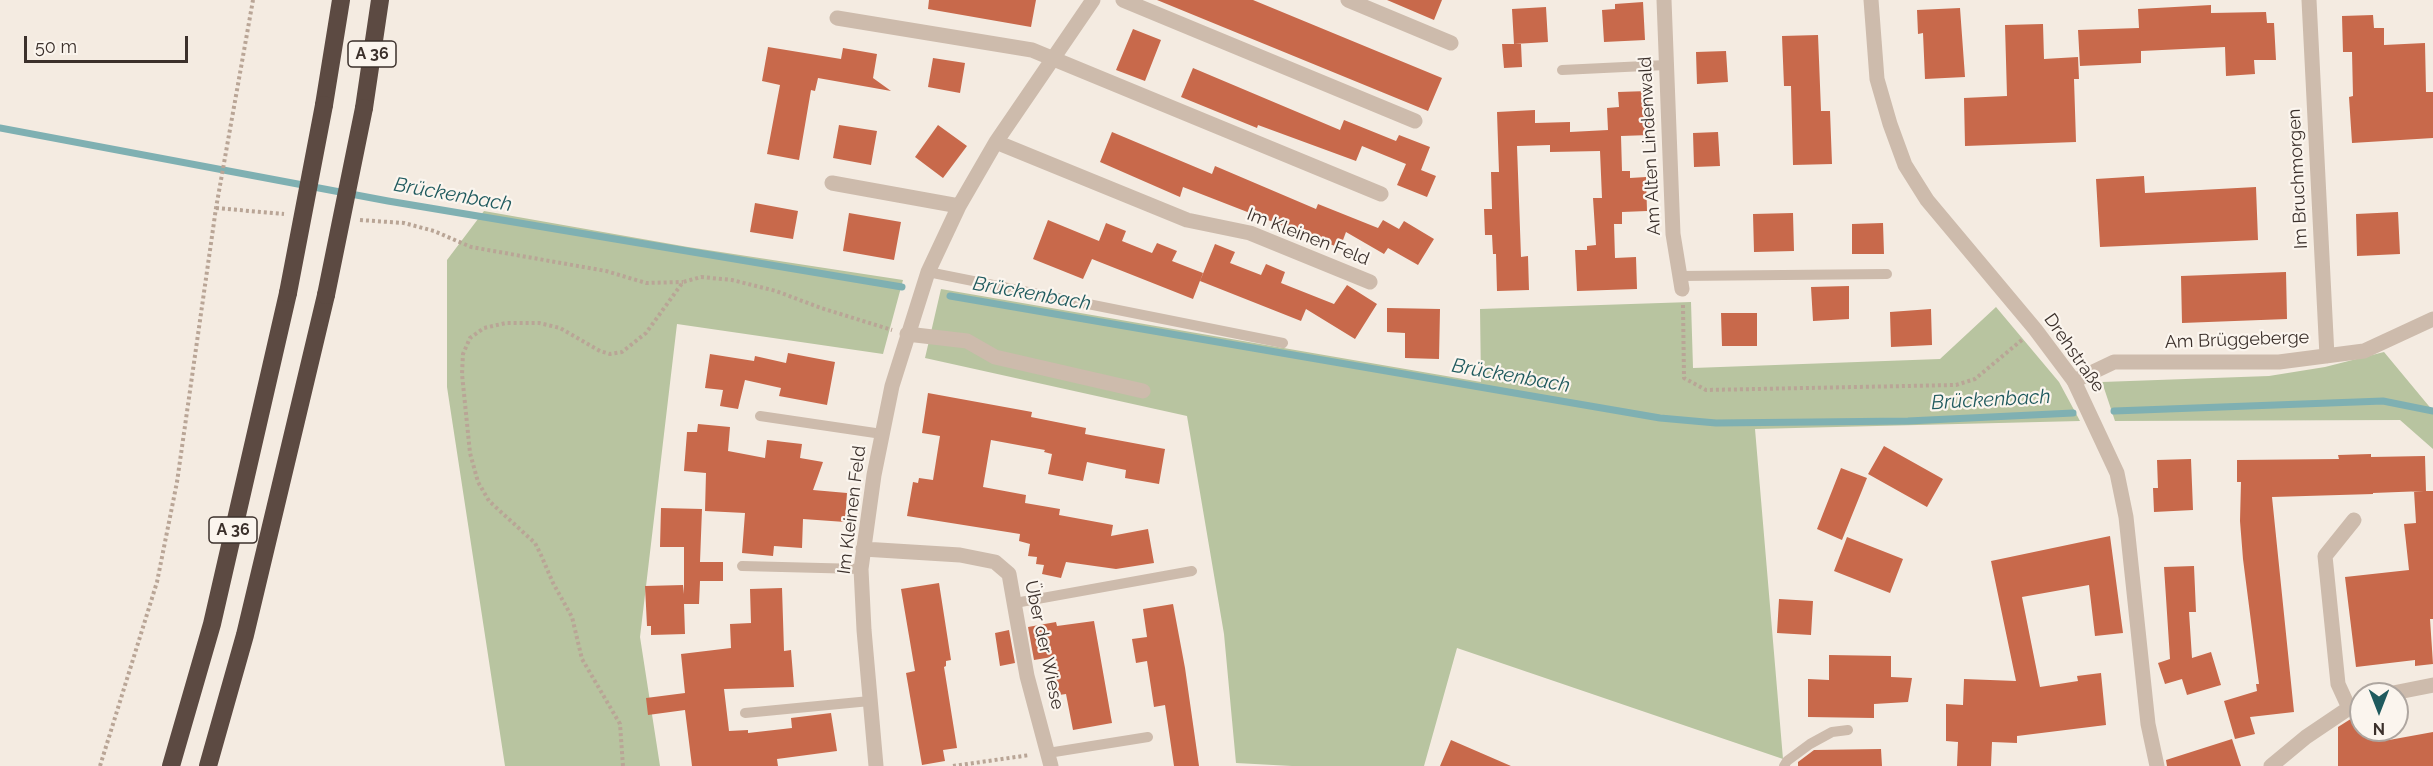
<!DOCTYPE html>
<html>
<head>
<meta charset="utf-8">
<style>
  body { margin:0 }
  #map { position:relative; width:2433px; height:766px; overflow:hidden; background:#f4ebe1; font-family:Raleway,sans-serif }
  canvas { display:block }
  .north { position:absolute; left:2349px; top:682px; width:60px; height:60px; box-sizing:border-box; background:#fbf5ee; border:2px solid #aea6a0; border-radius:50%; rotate:180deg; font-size:16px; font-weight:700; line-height:24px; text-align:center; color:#3b302b }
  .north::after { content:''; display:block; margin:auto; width:21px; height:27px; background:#1f5a5e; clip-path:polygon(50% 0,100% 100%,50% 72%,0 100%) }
  .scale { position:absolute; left:24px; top:36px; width:164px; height:27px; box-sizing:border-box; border:3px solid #3b302b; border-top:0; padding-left:8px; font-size:18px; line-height:21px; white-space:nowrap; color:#3b302b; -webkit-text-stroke:4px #fbf5ee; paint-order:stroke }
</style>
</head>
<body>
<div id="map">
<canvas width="2433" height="766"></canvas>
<div class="north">N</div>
<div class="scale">50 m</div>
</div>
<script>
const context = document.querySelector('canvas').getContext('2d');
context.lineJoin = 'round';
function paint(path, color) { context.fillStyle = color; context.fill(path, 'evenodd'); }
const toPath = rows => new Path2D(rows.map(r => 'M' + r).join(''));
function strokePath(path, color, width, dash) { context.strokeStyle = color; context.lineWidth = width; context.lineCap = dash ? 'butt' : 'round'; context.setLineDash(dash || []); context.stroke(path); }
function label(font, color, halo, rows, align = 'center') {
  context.font = font + ' Raleway,sans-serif'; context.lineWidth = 4.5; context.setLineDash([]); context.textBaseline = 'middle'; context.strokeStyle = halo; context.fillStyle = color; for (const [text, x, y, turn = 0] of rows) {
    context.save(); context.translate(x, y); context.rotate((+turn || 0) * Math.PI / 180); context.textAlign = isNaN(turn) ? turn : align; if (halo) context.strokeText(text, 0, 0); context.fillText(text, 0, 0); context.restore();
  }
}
paint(toPath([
  [484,211,688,247,903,280,883,354,677,324,640,637,660,766,505,766,447,387,447,260],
  [941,289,1481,382,1480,309,1691,302,1693,368,1940,359,1996,307,2059,382,2080,421,1755,429,1783,759,1457,648,1424,766,1292,766,1236,763,1224,634,1187,416,925,358],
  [2384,352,2433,411,2433,449,2400,420,2115,421,2102,382,2269,376,2325,367]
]), '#b8c4a0');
strokePath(toPath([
  [0,128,388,201,902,287],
  [950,296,1660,418,1716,423,1908,421,2073,413],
  [2114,411,2383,401,2433,411]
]), '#7fb0b2', 7);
paint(toPath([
  [929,0,1036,0,1031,27,928,9],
  [1157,0,1253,0,1442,78,1428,111],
  [1387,0,1442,0,1434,20],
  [1643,2,1645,40,1604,42,1602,10,1615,9,1615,4],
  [2211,5,2211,13,2266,12,2267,23,2274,23,2276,60,2254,60,2255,74,2226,76,2225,47,2141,51,2141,63,2080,66,2078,30,2139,28,2138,9],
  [1546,7,1548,42,1514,44,1512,9],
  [1960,8,1965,77,1925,79,1923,33,1918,34,1917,10],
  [2373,15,2374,28,2384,28,2384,45,2425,43,2426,92,2433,92,2433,138,2352,143,2349,97,2353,96,2352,52,2343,52,2342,16],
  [2043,24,2044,59,2078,57,2079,79,2074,79,2076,142,1965,146,1964,98,2007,96,2005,25],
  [1133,29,1161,40,1145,81,1116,70],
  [1818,35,1821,111,1830,111,1832,164,1793,165,1791,86,1784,86,1782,36],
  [1502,44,1521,44,1522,67,1504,68],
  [768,47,841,59,843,48,877,54,873,78,891,91,818,78,815,91,811,90,799,160,767,154,780,85,762,81],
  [1726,51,1728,82,1697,84,1696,52],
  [933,58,965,63,960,93,928,87],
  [1193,68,1340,130,1344,120,1396,141,1399,135,1430,147,1421,170,1436,176,1427,197,1397,185,1406,164,1362,146,1356,161,1258,125,1257,128,1181,97],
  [1648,91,1650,135,1621,136,1622,171,1630,171,1630,178,1646,177,1647,211,1622,212,1622,224,1614,224,1615,258,1636,257,1637,289,1577,291,1575,250,1587,250,1587,246,1596,245,1593,198,1602,198,1600,151,1550,152,1550,145,1517,146,1521,257,1528,256,1529,290,1497,291,1496,254,1493,254,1492,235,1485,235,1484,209,1492,209,1491,172,1499,172,1497,112,1535,110,1535,123,1570,122,1570,132,1608,130,1607,108,1619,107,1618,92],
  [839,125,877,131,871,165,833,158],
  [938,125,967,146,943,178,915,157],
  [1112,132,1212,174,1215,166,1316,209,1318,204,1378,228,1383,220,1399,229,1404,221,1434,239,1418,265,1388,248,1384,254,1346,232,1340,248,1183,187,1180,197,1100,162],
  [1718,132,1720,166,1694,167,1693,133],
  [2144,176,2145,193,2256,187,2258,240,2100,247,2096,179],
  [755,203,798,211,793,239,750,232],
  [2398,212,2400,254,2357,256,2356,214],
  [849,213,901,222,894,260,843,251],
  [1793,213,1794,251,1754,252,1753,214],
  [1048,220,1099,241,1106,223,1126,231,1122,241,1152,253,1157,243,1177,251,1172,261,1203,273,1193,299,1092,259,1083,279,1033,259],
  [1883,223,1884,254,1852,254,1852,224],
  [1215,244,1235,252,1230,263,1261,275,1266,264,1285,272,1281,283,1334,304,1347,285,1377,304,1355,339,1306,309,1301,321,1200,281],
  [2286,272,2287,319,2182,323,2181,276],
  [1849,286,1849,319,1813,321,1811,287],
  [1387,308,1440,309,1439,359,1405,358,1405,333,1387,332],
  [1931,309,1932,345,1891,347,1890,312],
  [1721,313,1757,313,1757,346,1722,346],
  [788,353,835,362,827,405,779,396,781,388,745,380,738,409,720,406,723,390,705,388,710,354,754,361,755,356,786,363],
  [928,393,1032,412,1031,417,1086,428,1085,434,1165,449,1159,484,1125,478,1126,470,1087,462,1083,481,1048,474,1052,454,1044,452,1045,450,991,440,983,487,1026,495,1025,503,1060,509,1059,515,1113,525,1111,536,1148,529,1154,563,1116,569,1066,562,1061,578,1042,574,1044,565,1036,564,1037,557,1028,556,1030,544,1019,541,1020,534,907,516,913,482,918,483,919,478,933,480,940,436,922,433],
  [698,424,730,427,728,451,765,458,767,440,802,444,800,458,823,462,813,490,847,493,845,522,803,519,802,548,774,546,773,556,742,553,745,513,705,511,706,473,684,471,687,432,697,432],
  [1884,446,1943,479,1927,507,1868,474],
  [2371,454,2371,457,2425,456,2426,491,2433,491,2433,619,2430,619,2433,664,2415,666,2415,660,2356,667,2345,577,2409,570,2404,524,2416,523,2414,491,2424,491,2373,493,2373,494,2272,497,2294,712,2250,717,2255,734,2235,739,2224,701,2257,691,2256,684,2259,684,2243,559,2240,521,2241,482,2237,482,2237,460,2339,459,2338,455],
  [2191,459,2193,510,2154,512,2153,488,2158,488,2157,460],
  [1841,468,1867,478,1842,540,1817,529],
  [661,508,702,509,700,562,723,562,723,581,700,581,699,604,684,604,685,634,651,635,651,626,647,626,645,586,683,585,684,594,684,547,660,547],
  [2110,536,2123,633,2095,636,2089,585,2022,597,2040,687,2078,681,2077,676,2101,673,2106,725,2017,736,2017,743,1992,742,1991,766,1957,766,1958,742,1946,741,1946,704,1963,705,1964,679,2016,681,1991,561],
  [1847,537,1903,559,1890,593,1834,571],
  [2194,566,2196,612,2189,612,2192,658,2211,652,2221,685,2187,695,2182,679,2165,684,2158,663,2170,659,2164,567],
  [939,583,951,660,946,661,946,666,944,667,957,748,943,750,945,761,922,765,906,673,915,671,901,589],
  [782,588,784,651,791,650,794,687,724,689,729,731,748,730,748,733,792,728,791,718,831,713,837,751,777,759,778,766,692,766,685,710,648,715,646,698,685,693,681,654,731,648,730,624,751,623,750,589],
  [1779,599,1813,601,1811,635,1777,633],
  [1173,604,1185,668,1199,766,1174,766,1165,705,1154,707,1147,661,1136,663,1132,639,1147,637,1143,609],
  [1094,621,1112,723,1073,730,1066,694,1059,695,1052,657,1034,660,1028,627,1056,622,1057,626],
  [1009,630,1015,663,1000,666,995,633],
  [1829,655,1891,656,1891,677,1912,678,1908,702,1874,704,1874,718,1808,717,1808,679,1829,680],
  [2357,715,2359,730,2390,730,2389,740,2433,732,2433,766,2338,766,2338,727],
  [2232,739,2241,766,2167,766,2166,760],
  [1451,740,1511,766,1440,766],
  [1881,749,1882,766,1798,766,1798,762,1814,750]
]), '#c8694b');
strokePath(toPath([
  [216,208,284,214],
  [360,220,404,223,434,231,471,247,606,271,646,283,683,282],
  [1683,305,1684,378,1706,390,1956,385,1975,379,2023,339],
  [100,766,157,582,177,482,216,208,253,0],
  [623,766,620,724,582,659,572,617,553,583,541,555,535,543,489,501,478,482,470,453,462,374,463,354,470,338,484,328,506,323,539,323,560,328,600,351,610,354,622,352,646,333,683,282,701,277,732,280,776,291,821,308,892,330],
  [953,766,1030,755]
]), '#b9a596', 4, [3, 3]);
strokePath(toPath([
  [1562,70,1666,65],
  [928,272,1283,343],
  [1680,276,1887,274],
  [760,416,882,434],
  [742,566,861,569],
  [1015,603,1192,571],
  [745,713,870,701],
  [1048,753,1148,737],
  [1784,766,1787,761,1810,744,1832,732,1848,730]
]), '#cdbbac', 10);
strokePath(toPath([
  [1123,0,1415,121],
  [1348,0,1451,43],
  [1664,0,1673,234,1682,289],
  [2309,0,2327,356],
  [837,18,1032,50,1381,194],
  [996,142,1187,220,1250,233,1370,282],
  [832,183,959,206],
  [907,334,967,341,995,357,1143,391],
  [2074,381,2114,362,2279,362,2364,351,2433,319],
  [863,549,960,555,995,562,1009,574,1027,676,1051,766],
  [2388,694,2433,685],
  [2349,708,2338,684,2325,556,2354,520],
  [876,766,864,630,861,569,874,475,892,386,928,272,959,206,996,142,1093,0],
  [2271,766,2306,737,2349,708,2361,703]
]), '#cdbbac', 15);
strokePath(toPath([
  [1871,0,1877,79,1890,124,1905,165,1927,200,2035,329,2074,381,2117,473,2126,517,2148,724,2157,766]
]), '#cdbbac', 15);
strokePath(toPath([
  [324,105,341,0],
  [364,108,380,0],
  [171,766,212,624,288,293],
  [208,766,245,635,326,295]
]), '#5c4a42', 18);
strokePath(toPath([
  [288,293,324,105],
  [326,295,364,108]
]), '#5c4a42', 18);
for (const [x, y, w] of [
  [372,54,48],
  [233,530,48]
]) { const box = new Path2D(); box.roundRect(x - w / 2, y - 13, w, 26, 4.5); context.fillStyle = '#fbf5ee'; context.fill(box); strokePath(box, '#3b302b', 1.5); }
label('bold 16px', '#3b302b', null, [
  ["A 36",372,54],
  ["A 36",233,530]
]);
label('18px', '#3b302b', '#fbf5ee', [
  ["Am Alten Lindenwald",1650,146,-93],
  ["Im Bruchmorgen",2298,179,-93],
  ["Im Kleinen Feld",1308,237,21],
  ["Am Brüggeberge",2237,340,-2],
  ["Drehstraße",2074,353,55],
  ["Im Kleinen Feld",852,510,-83],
  ["Über der Wiese",1044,645,78]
]);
label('italic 20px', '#1f5a5e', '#fbf5ee', [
  ["Brückenbach",453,195,10],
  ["Brückenbach",1032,294,10],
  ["Brückenbach",1511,376,10],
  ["Brückenbach",1991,400,-3]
]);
</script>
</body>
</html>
